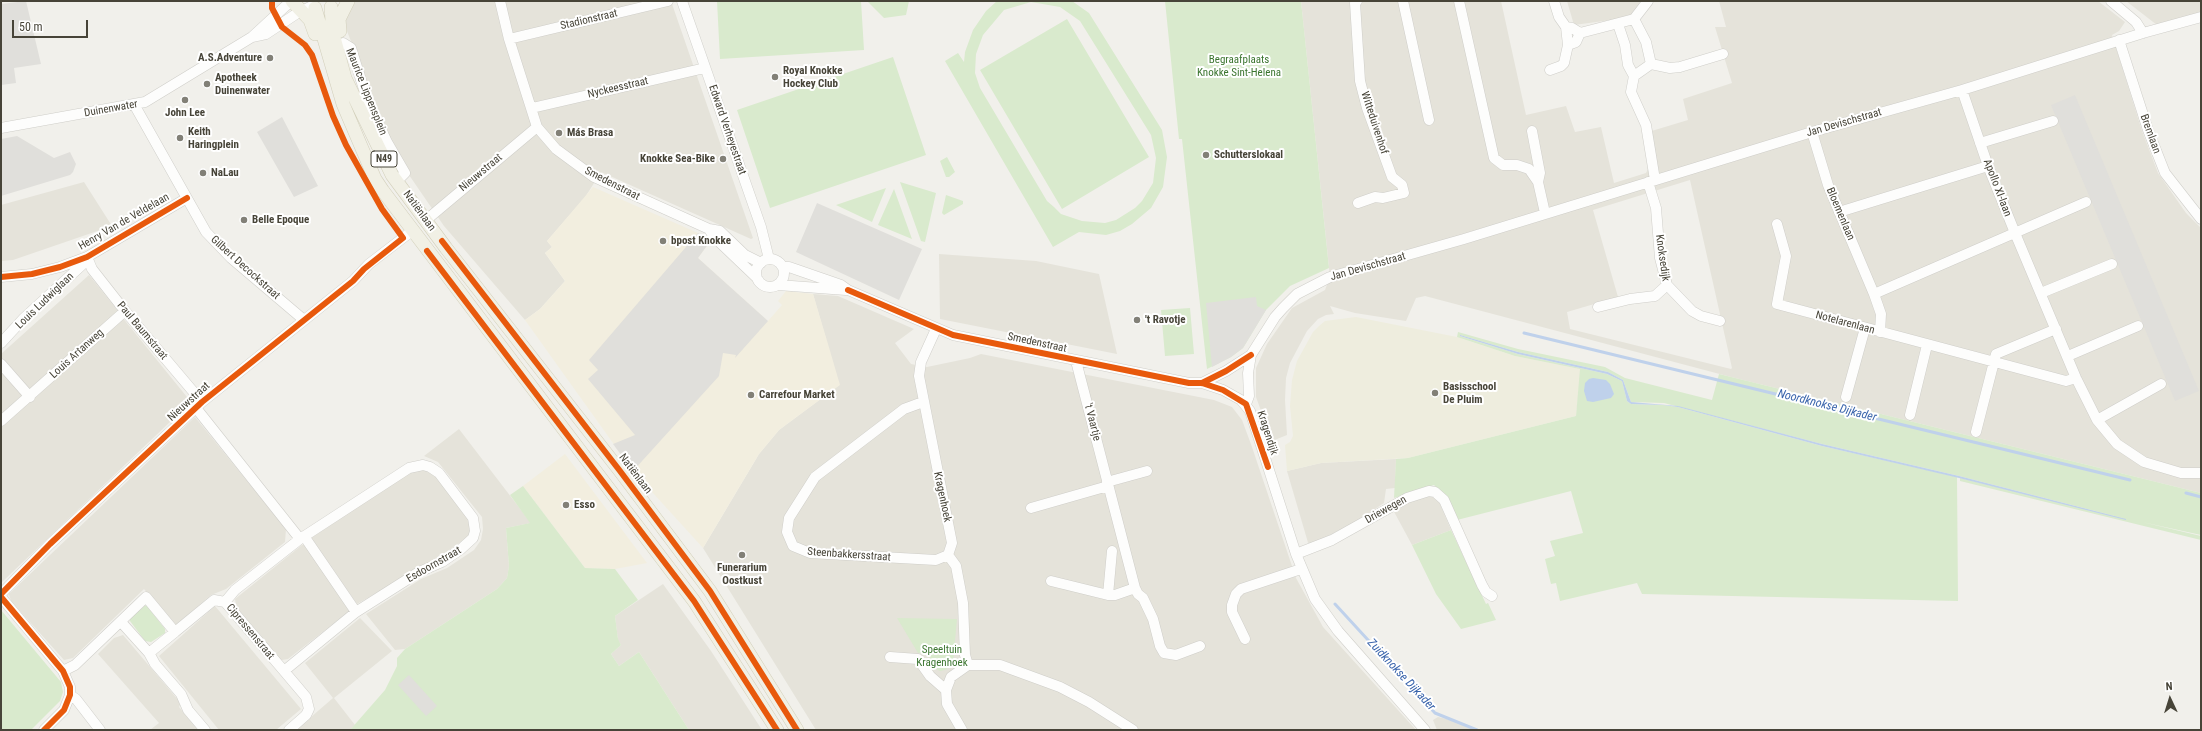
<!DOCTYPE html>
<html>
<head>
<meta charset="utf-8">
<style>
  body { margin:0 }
  #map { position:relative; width:2202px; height:731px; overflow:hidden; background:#f1f0eb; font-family:"Roboto Condensed",sans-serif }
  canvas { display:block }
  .frame { position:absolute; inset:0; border:2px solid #474438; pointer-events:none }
  .north { position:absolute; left:2150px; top:679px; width:40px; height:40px; -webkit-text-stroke:3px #fff; paint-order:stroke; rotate:356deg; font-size:11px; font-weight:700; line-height:16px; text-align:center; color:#474438 }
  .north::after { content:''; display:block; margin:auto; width:14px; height:18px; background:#474438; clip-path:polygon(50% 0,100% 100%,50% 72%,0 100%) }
  .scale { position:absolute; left:12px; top:20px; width:76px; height:18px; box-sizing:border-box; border:2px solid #474438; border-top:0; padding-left:5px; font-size:12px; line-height:14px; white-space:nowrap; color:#474438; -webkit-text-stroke:3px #fff; paint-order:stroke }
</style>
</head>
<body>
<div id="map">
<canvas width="2202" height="731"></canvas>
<div class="frame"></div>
<div class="north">N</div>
<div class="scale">50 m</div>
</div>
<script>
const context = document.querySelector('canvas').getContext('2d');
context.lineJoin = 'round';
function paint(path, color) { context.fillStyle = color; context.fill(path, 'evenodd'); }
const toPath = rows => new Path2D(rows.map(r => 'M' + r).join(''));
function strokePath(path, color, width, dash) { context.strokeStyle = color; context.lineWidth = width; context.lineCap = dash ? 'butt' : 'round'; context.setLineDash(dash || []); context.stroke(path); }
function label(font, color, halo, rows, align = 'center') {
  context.font = font + ' "Roboto Condensed",sans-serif'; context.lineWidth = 4; context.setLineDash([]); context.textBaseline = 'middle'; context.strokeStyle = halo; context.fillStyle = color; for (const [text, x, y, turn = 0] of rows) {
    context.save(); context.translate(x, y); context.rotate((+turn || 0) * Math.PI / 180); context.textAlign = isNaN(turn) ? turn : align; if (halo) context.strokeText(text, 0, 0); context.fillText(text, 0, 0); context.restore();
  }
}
paint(toPath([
  [340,1,671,1,753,238,751,239,601,172,584,199,547,241,552,247,545,253,565,281,540,309,525,320,444,226,396,156,345,26],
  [1301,1,1501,1,1526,115,1566,106,1575,132,1601,127,1614,183,1646,173,1648,169,1645,133,1688,120,1683,99,1732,83,1715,27,1726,27,1719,1,2098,1,2125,22,2119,31,2112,35,2142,131,2158,173,2186,213,2201,228,2201,493,1731,377,1425,296,1416,298,1406,321,1355,313,1330,306,1334,314,1326,315,1318,319,1307,331,1290,363,1286,378,1285,400,1287,435,1272,441,1256,397,1256,368,1267,344,1292,308,1325,290,1330,277],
  [1690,180,1732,368,1731,369,1570,329,1567,312,1618,297,1593,210],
  [1567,1,1651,1,1652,3,1615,28,1611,20,1574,25],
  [2126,1,2201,1,2201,12,2157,25],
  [84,182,112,226,13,260,1,261,1,205],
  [939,254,1036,261,1099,274,1117,354,940,319],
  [89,275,118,311,1,414,1,354],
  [813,294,838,296,914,329,895,343,911,364,927,367,970,358,981,354,1214,400,1232,407,1242,420,1252,447,1296,578,1323,627,1416,730,816,730,703,548,759,454,779,430,839,385],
  [122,317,191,402,1,583,1,425],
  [195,417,286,529,285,542,226,589,211,595,176,625,144,589,73,658,64,660,11,601,9,594],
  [459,429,531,523,506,528,509,566,507,578,497,589,405,649,395,650,366,614,421,579,447,568,474,550,481,540,483,529,482,517,438,462,424,456],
  [1396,459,1395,488,1386,489,1384,503,1357,521,1309,546,1287,471,1321,463],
  [418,469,432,471,469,520,470,532,468,537,439,557,357,604,311,538,406,475],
  [1426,496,1437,497,1451,530,1412,545,1392,508],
  [302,545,305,545,351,610,288,659,282,660,276,658,237,611,235,599],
  [663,584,711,651,762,730,689,730,639,652,619,666,611,654,621,645,618,640,615,616],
  [215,606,301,709,276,730,219,730,159,656],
  [360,618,392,651,334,698,355,725,350,730,296,730,333,698,305,663],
  [123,635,179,701,180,705,179,707,198,730,150,730,159,723,98,654,114,638],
  [1438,717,1451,720,1473,730,1437,730,1433,720]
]), '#e5e3da');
paint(toPath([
  [593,187,698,233,709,243,698,258,768,321,782,305,778,301,786,291,813,294,828,344,840,385,779,430,759,454,703,548,633,471,525,320,540,309,565,281,545,253,552,247,547,241],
  [565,454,647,563,615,569,585,568,523,486]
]), '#f2eedf');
paint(toPath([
  [1356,317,1457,337,1515,356,1581,369,1576,416,1408,458,1321,463,1287,471,1285,445,1290,442,1293,436,1290,406,1292,380,1297,361,1313,332,1319,326,1325,321]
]), '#eeedde');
paint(toPath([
  [717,1,861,1,864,50,720,59],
  [867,1,909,1,906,15,884,18],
  [997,1,1072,1,1089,13,1162,130,1167,157,1163,187,1151,208,1132,224,1120,231,1106,235,1079,232,1053,247,945,61,958,53,964,62,965,52,973,30,986,11],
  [1031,2,1060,7,1080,21,1151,135,1156,158,1153,183,1142,201,1135,208,1116,220,1105,223,1082,221,1061,214,1054,207,1047,201,980,88,975,73,976,54,983,35,1004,10],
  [1165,1,1301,1,1329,268,1290,286,1266,310,1243,348,1231,357,1207,369,1182,139,1179,139],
  [1067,19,1149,157,1062,209,980,70],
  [893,57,926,155,770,208,737,110],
  [947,157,955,172,949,177,946,177,940,161],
  [900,182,936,193,925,242,921,241],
  [886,188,872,222,836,205],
  [894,189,912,239,878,225],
  [946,195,963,201,963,204,944,215,942,213],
  [1190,308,1194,354,1165,356,1161,310],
  [1458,332,1518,349,1605,367,1625,378,1712,400,1719,374,2201,493,2201,535,2142,522,2201,536,2201,540,1960,481,1960,478,2126,519,1959,476,1822,444,1664,403,1631,402,1623,380,1608,372,1518,352,1460,335,1460,336,1518,354,1607,374,1622,381,1627,401,1631,404,1663,405,1678,407,1822,446,1957,477,1958,601,1642,594,1637,583,1560,601,1556,583,1551,584,1545,559,1555,556,1550,541,1583,533,1571,491,1457,520,1449,500,1434,485,1394,498,1396,459,1408,458,1576,416,1580,369,1515,356,1457,337],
  [523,486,585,568,615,569,638,600,615,616,618,639,621,645,611,654,619,666,639,652,689,730,350,730,385,690,397,666,397,658,405,649,497,589,507,578,509,566,506,528,530,523,510,495],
  [1451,530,1486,604,1488,603,1496,620,1461,629,1436,594,1412,545],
  [144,606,147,606,165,629,165,633,151,642,145,641,130,621,130,618],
  [1,610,61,682,63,692,60,701,31,730,1,730],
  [897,618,957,619,953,663,945,670,940,671,936,669,927,653,918,653]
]), '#d9eacd');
paint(toPath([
  [26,1,41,64,14,68,16,83,1,85,1,4],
  [2075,95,2199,391,2175,401,2051,105],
  [282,117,318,186,294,197,257,132],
  [17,136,54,158,70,152,76,164,73,172,70,175,1,196,1,139],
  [817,203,922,249,899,300,796,252],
  [698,233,709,243,698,258,768,321,735,358,736,355,723,353,719,376,633,471,613,444,635,435,588,379,598,370,589,360],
  [1256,297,1257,306,1266,310,1243,348,1231,357,1212,367,1206,303],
  [409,675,437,706,426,716,398,685]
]), '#e0dfdb');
paint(toPath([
  [1460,335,1518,352,1608,372,1623,380,1631,402,1678,406,1822,444,1959,476,2126,519,2126,520,1959,478,1822,446,1678,407,1663,405,1631,404,1627,401,1622,381,1607,374,1518,354,1460,336],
  [1593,378,1606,380,1610,384,1614,394,1611,398,1593,402,1587,401,1584,391,1585,383,1589,379]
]), '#bfd1eb');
strokePath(toPath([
  [1524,333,2130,480],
  [2186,493,2201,497],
  [1335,604,1435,713,1477,730]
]), '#bfd1eb', 3);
const minor = toPath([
  [500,1,509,39,537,127,556,149,594,177,709,229,720,231,745,255,761,263],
  [682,1,761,227,769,259],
  [1357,1,1355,3,1360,81,1367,108,1392,177,1402,185,1404,193,1383,198,1375,197,1358,203],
  [1403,1,1429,120],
  [1459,1,1494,158,1503,165,1517,165,1529,169,1538,182],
  [2111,1,2136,22,2143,33],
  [1634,19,1646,42,1651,64],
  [1634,19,1648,1],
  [1618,24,1625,45,1628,65,1634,76],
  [1566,27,1572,28,1580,33,1576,42,1568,45],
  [1580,33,1634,19],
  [252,37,266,34,296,14,312,6],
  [509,39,668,1],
  [2119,40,2148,130,2165,173,2201,219],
  [343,43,351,48,367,99,387,142,405,173,397,181],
  [1651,64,1634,76,1631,92,1646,125,1655,180],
  [1651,64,1670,68,1680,67,1723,54],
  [1550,70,1561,66,1564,63,1568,45,1566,27,1559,17,1554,1],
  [1962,90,1988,166,2015,233,2076,378,2097,420,2117,444,2144,462,2181,473,2201,473],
  [135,106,206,232,231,258,304,320],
  [532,108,705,68],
  [1,128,145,102,252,37,291,1],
  [1532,131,1540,173,1538,182,1545,213],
  [1812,132,1828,185,1874,294,1881,314,1880,332],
  [1980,143,2053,121],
  [1839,212,1988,166],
  [425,221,537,127],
  [1777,224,1786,256,1777,304,2066,381,2076,378],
  [709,229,714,237,757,278],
  [87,257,92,269,125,311,202,402],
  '756 273a14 14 0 1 1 28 0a14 14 0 1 1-28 0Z',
  [783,267,789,267,841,285,848,290,953,335,1189,383,1202,383,1223,390,1241,400,1250,411,1296,554,1315,599,1338,631,1425,730],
  [1,277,32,274,60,267,87,257,187,198],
  [778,285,846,290],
  [1667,285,1692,311,1701,316,1720,321],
  [2041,293,2112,264],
  [1874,294,2086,202],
  [1598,307,1630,299,1655,296,1667,285,1660,258,1656,208,1648,182],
  [936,329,921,362,919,376,952,543,948,555,956,566,963,603,965,655,968,665,951,677,946,690,947,704,962,730],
  [1,343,24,318,82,265,87,257],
  [2068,356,2138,326],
  [1076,361,1135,588,1138,594,1143,598,1153,619,1160,646,1164,653,1176,655,1200,646],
  [1,364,30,397],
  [1202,383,1226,371,1251,355,1275,317,1283,308,1297,294,1330,277,1464,239,1812,132,1962,90,2143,33,2201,17],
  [1846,397,1865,328],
  [923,402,904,409,815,477,789,518,787,532,793,546,810,553,936,560,948,555],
  [1246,404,1249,396,1248,373,1251,355],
  [1910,415,1927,345],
  [2097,420,2161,384],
  [1,421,125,311],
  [1976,432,1996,354,2056,329],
  [1107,482,1147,471],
  [1031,508,1108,486],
  [304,536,356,612],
  [1296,554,1332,540,1407,498,1429,491,1435,492,1444,500,1482,585,1486,592,1492,596],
  [1051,581,1108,595,1115,595,1135,588],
  [1,594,50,544,202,402,353,281,369,264,412,231],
  [1108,595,1112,551],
  [1,597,63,671,70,687,70,695,64,710,44,730],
  [225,602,235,590,300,539],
  [121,622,149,653,155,664,181,694,188,710,205,730],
  [1245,639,1232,612,1232,605,1236,594,1241,589,1301,569],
  [149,653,175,632],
  [890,657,918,659,930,676,946,690],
  [968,665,1000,665,1060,687,1089,702,1133,730],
  [63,671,75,665,146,597,175,632,214,600,225,602,284,671,356,612,419,572,442,562,461,549,473,538,475,531,473,518,439,473,430,467,423,465,409,468,300,539,196,408],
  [284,671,306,697,309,709,306,715,289,730],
  [70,695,76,699,100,730]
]);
const major = toPath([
  [292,1,310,20,315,34],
  [331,7,333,34,345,78,392,175,446,248,620,471,710,591,797,730],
  [315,8,343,104,375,179,383,191,694,601,777,730],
  [340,31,339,19,348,1]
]);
strokePath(minor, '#cfcec9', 11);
strokePath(major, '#d2cfba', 14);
strokePath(minor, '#fdfdfc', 10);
strokePath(major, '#f1f0e5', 13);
strokePath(toPath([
  [442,241,620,471,710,591,797,730],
  [427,251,694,601,777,730],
  [1,277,32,274,60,267,87,257,187,198],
  [848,290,953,335,1189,383,1202,383,1223,390,1246,404,1268,467],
  [1202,383,1226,371,1251,355],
  [1,594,50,544,202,402,353,281,364,269,403,238,382,209,346,145,333,116,312,55,305,45,282,27,272,8,272,1],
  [1,597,63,671,70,687,70,695,64,710,44,730]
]), '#e8590c', 6);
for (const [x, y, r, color] of [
  [270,58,4,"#828077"],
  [775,77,4,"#828077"],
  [207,84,4,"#828077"],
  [185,100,4,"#828077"],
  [559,133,4,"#828077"],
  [180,138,4,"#828077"],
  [1206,155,4,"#828077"],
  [723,159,4,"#828077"],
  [203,173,4,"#828077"],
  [244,220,4,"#828077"],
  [663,241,4,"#828077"],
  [1137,320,4,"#828077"],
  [1435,393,4,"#828077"],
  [751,395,4,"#828077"],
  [566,505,4,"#828077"],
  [742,555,4,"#828077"]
]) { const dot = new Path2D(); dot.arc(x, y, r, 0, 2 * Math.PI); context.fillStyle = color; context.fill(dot); strokePath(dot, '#fff', 1.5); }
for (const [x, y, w] of [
  [384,159,26]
]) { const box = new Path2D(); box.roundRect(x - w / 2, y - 8, w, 16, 3); context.fillStyle = '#fff'; context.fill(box); strokePath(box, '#474438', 1); }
label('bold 10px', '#474438', null, [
  ["N49",384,159]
]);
label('11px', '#474438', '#fff', [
  ["Stadionstraat",589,20,-13],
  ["Nyckeesstraat",618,88,-13],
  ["Maurice Lippensplein",366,92,68],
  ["Duinenwater",111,109,-10],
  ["Witteduivenhof",1374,123,72],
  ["Jan Devischstraat",1844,123,-16],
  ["Edward Verheyestraat",727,130,71],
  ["Bremlaan",2150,134,70],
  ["Nieuwstraat",481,173,-40],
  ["Smedenstraat",612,184,27],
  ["Apollo XI-laan",1997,188,69],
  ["Natiënlaan",419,211,54],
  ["Bloemenlaan",1840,214,67],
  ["Henry Van de Veldelaan",124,222,-30],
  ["Knoksedijk",1662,258,82],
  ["Jan Devischstraat",1368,267,-16],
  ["Gilbert Decockstraat",245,268,42],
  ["Louis Ludwiglaan",45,301,-44],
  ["Notelarenlaan",1845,323,15],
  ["Paul Baumstraat",142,331,50],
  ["Smedenstraat",1037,343,12],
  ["Louis Artanweg",77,354,-42],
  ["Nieuwstraat",189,402,-42],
  ["'t Vaartje",1092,422,76],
  ["Kragendijk",1267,433,72],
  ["Natiënlaan",635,474,53],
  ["Kragenhoek",942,497,78],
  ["Driewegen",1386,510,-29],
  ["Steenbakkersstraat",849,555,4],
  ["Esdoornstraat",434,565,-30],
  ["Cipressenstraat",250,632,50]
]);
label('bold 11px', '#474438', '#fff', [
  ["A.S.Adventure",262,58,"right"],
  ["Royal Knokke",783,71],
  ["Hockey Club",783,84],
  ["Apotheek",215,78],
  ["Duinenwater",215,91],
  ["John Lee",185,113,"center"],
  ["Keith",188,132],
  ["Haringplein",188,145],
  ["Más Brasa",567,133],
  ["Schutterslokaal",1214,155],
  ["Knokke Sea-Bike",715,159,"right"],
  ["NaLau",211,173],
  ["Belle Epoque",252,220],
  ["bpost Knokke",671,241],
  ["'t Ravotje",1145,320],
  ["Basisschool",1443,387],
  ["De Pluim",1443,400],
  ["Carrefour Market",759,395],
  ["Esso",574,505],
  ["Funerarium",742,568,"center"],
  ["Oostkust",742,581,"center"]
], 'left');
label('11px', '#3b752f', '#fff', [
  ["Begraafplaats",1239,60],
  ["Knokke Sint-Helena",1239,73],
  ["Speeltuin",942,650],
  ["Kragenhoek",942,663]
]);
label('italic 12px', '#3863ab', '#fff', [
  ["Noordknokse Dijkader",1827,406,14],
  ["Zuidknokse Dijkader",1401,675,47]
]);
</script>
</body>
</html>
